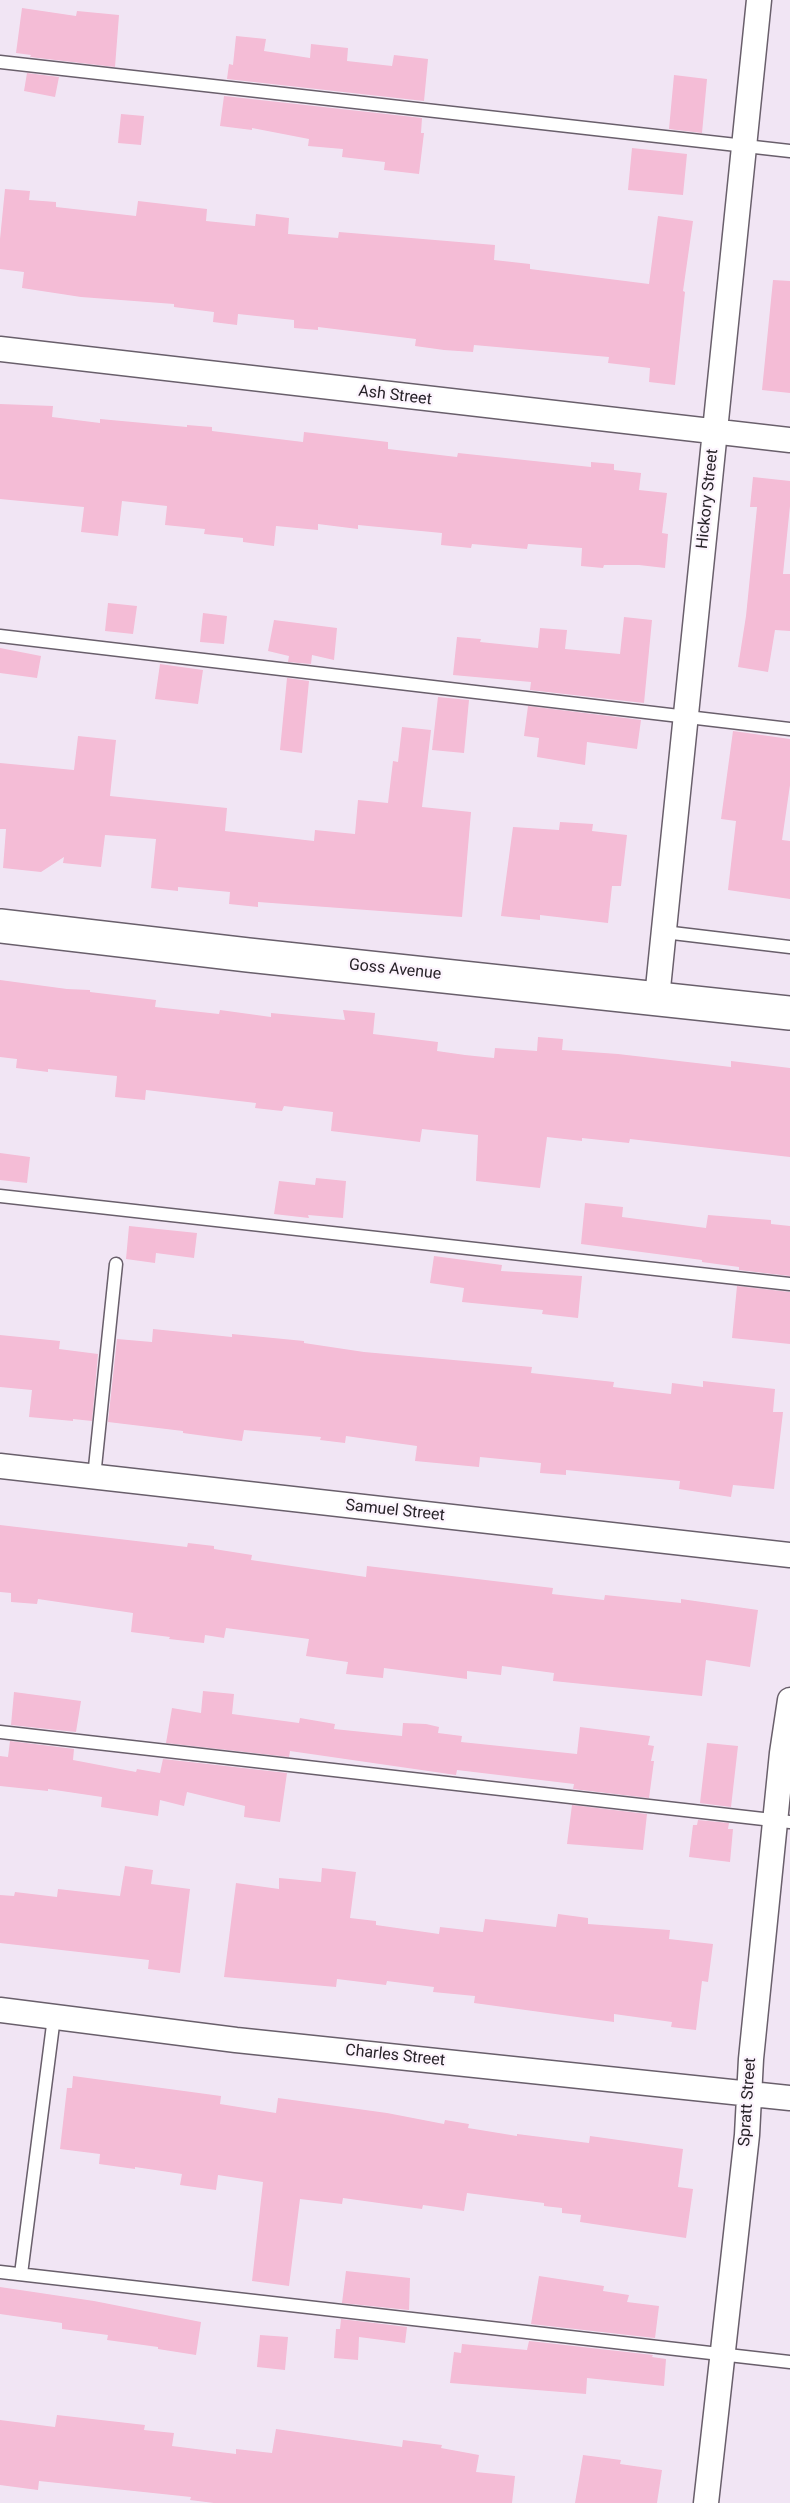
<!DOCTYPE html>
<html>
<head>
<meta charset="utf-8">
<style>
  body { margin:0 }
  canvas { display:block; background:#f1e5f4 }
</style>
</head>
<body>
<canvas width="790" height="2503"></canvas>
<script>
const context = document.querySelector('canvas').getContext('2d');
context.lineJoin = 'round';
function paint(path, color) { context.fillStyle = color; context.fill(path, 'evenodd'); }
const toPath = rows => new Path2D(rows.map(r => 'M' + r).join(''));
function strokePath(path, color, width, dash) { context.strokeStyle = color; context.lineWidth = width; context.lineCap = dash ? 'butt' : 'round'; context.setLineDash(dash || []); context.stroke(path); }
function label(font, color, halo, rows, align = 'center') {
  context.font = font + ' Roboto,sans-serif'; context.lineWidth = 4.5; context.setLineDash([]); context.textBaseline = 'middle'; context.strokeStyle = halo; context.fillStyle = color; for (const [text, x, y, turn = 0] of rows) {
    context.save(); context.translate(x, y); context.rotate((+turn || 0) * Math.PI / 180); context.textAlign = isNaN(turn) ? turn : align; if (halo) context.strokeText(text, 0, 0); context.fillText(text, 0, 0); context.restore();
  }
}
paint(toPath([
  [22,8,76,16,77,11,119,15,115,67,30,57,31,55,16,53],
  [236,36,266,39,264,51,310,58,311,44,348,48,347,61,392,66,394,55,428,59,424,101,227,79,229,64,233,65],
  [27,73,59,77,55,97,24,91],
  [674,75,707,79,702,133,669,129],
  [224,96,422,118,421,133,424,133,419,174,384,170,385,162,342,157,343,149,308,146,309,139,252,128,252,130,220,126],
  [121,114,144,116,141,145,118,143],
  [632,148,687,154,683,195,628,190],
  [5,189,30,191,29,200,56,202,56,207,136,216,138,201,207,209,206,221,255,226,256,214,289,218,288,234,338,238,339,232,495,245,494,260,530,264,530,269,649,284,658,216,693,221,683,291,685,292,675,385,649,382,650,368,608,363,609,357,474,345,473,352,444,350,415,346,416,339,318,327,318,330,294,328,294,320,238,314,237,325,213,322,214,312,174,307,174,304,81,297,22,288,24,272,0,269,0,239],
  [773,280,790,281,790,393,762,390],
  [0,404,53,406,52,417,100,423,100,419,187,427,187,425,212,427,212,431,303,442,304,432,388,442,388,449,457,457,458,453,591,467,591,462,614,464,614,470,641,473,639,490,667,493,662,533,668,534,665,568,639,565,604,565,603,568,581,566,582,548,528,544,527,549,472,544,471,548,441,545,442,533,358,525,358,529,318,524,318,530,276,526,274,546,243,542,243,538,204,534,205,529,165,525,167,506,122,501,118,536,81,532,84,507,0,499],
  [753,477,790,481,790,506,783,574,790,574,790,631,775,630,768,672,738,667,746,616,757,507,750,507],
  [108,603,137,606,133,634,105,631],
  [203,613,227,616,224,644,200,642],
  [624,617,652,620,644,703,530,690,531,682,453,675,457,637,481,639,480,642,538,648,540,628,567,630,565,649,620,654],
  [274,620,337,628,334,660,312,655,311,664,288,662,289,656,268,651],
  [0,648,41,656,37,678,0,673],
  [160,664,203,670,198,704,155,699],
  [287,678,309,681,302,753,280,750],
  [438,697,469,700,464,753,432,750],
  [528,706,641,720,637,749,587,742,585,765,537,757,539,738,524,736],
  [402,727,431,730,422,807,471,812,462,917,258,902,258,907,229,904,230,892,178,887,178,891,151,888,156,839,105,835,101,867,63,863,64,857,41,872,3,868,6,829,0,829,0,763,74,770,78,736,116,740,110,796,227,808,225,831,314,841,315,830,355,834,358,800,388,803,393,761,398,762],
  [733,731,790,739,790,785,782,840,790,841,790,899,728,890,736,821,721,819],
  [560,822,593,824,592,831,627,835,621,886,612,886,608,923,540,915,540,920,501,916,513,827,559,830],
  [0,980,67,989,90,990,90,992,156,1000,155,1007,219,1014,220,1010,271,1017,271,1013,345,1020,343,1010,375,1013,373,1034,438,1042,437,1051,465,1055,494,1058,495,1048,537,1051,538,1037,563,1039,562,1050,618,1054,731,1067,731,1061,790,1068,790,1157,630,1139,629,1143,582,1138,582,1141,547,1137,540,1188,476,1181,478,1135,422,1129,420,1142,331,1131,333,1112,284,1106,282,1111,255,1108,256,1103,146,1090,145,1100,115,1097,117,1076,48,1069,48,1072,16,1068,17,1059,0,1057],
  [0,1153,30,1157,27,1183,0,1180],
  [316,1178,346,1181,343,1218,308,1215,309,1218,274,1214,279,1181,315,1185],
  [585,1203,623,1207,622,1217,706,1228,708,1215,771,1220,771,1224,790,1226,790,1276,739,1270,739,1267,702,1262,702,1260,581,1244],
  [129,1226,197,1233,194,1258,156,1253,155,1263,126,1259],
  [434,1256,502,1265,501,1271,582,1276,578,1318,542,1314,543,1310,462,1302,464,1288,430,1283],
  [737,1286,790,1292,790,1344,732,1338],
  [153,1329,232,1337,232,1334,304,1341,304,1343,364,1352,532,1367,531,1373,614,1382,613,1387,671,1394,672,1383,703,1387,703,1381,775,1389,773,1412,783,1412,774,1489,733,1485,731,1497,679,1489,680,1481,566,1470,566,1475,540,1473,541,1463,480,1457,479,1467,415,1461,417,1446,346,1436,345,1443,320,1440,321,1437,244,1430,242,1441,183,1433,183,1431,108,1422,117,1339,152,1342],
  [0,1335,60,1341,59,1349,98,1354,92,1421,73,1419,73,1421,29,1417,32,1390,0,1387],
  [0,1525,187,1547,188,1543,214,1546,214,1549,252,1555,251,1560,366,1577,367,1566,553,1588,552,1594,604,1600,605,1595,681,1603,681,1599,758,1610,750,1667,706,1660,702,1696,553,1681,554,1673,502,1666,501,1675,467,1671,467,1679,384,1668,383,1678,346,1674,348,1662,306,1656,309,1639,226,1628,224,1638,205,1635,204,1643,169,1639,170,1637,131,1632,133,1613,38,1599,37,1604,11,1602,11,1593,0,1592],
  [203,1691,234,1694,232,1714,299,1723,300,1718,335,1724,334,1729,402,1736,403,1723,426,1724,439,1727,438,1733,462,1736,461,1742,577,1754,580,1727,650,1736,648,1745,654,1746,651,1761,654,1761,649,1798,573,1789,574,1784,457,1770,456,1775,290,1751,289,1757,166,1743,172,1708,201,1713],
  [14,1692,81,1701,76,1732,11,1725],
  [10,1741,74,1749,73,1760,136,1772,137,1769,160,1773,163,1759,287,1773,280,1822,244,1817,245,1806,187,1792,184,1806,160,1800,158,1816,101,1807,102,1797,48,1789,48,1791,0,1786,0,1756,8,1757],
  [707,1743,738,1746,731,1807,700,1803],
  [572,1805,647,1814,643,1850,567,1844],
  [698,1820,729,1823,728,1829,733,1829,730,1862,689,1857,693,1825,697,1825],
  [125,1866,153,1870,151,1884,190,1889,180,1973,148,1969,149,1960,0,1943,0,1895,14,1896,15,1892,57,1897,58,1889,120,1896],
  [322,1868,356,1872,350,1918,376,1921,376,1925,439,1934,440,1927,483,1932,485,1919,556,1927,558,1914,588,1918,588,1924,670,1930,669,1939,713,1944,708,1982,702,1981,696,2030,671,2027,672,2022,614,2014,614,2022,474,2003,475,1996,433,1992,434,1987,387,1981,386,1985,337,1979,336,1987,224,1977,236,1883,279,1889,279,1878,321,1882],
  [73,2076,221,2096,220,2104,276,2113,278,2098,387,2113,444,2124,445,2120,469,2124,468,2128,517,2136,517,2134,589,2143,590,2136,683,2149,678,2187,693,2189,686,2238,580,2222,581,2215,562,2213,562,2208,544,2206,544,2203,467,2193,464,2211,423,2205,422,2209,343,2198,342,2204,300,2199,289,2286,252,2281,263,2182,218,2175,216,2190,180,2185,182,2174,135,2167,135,2169,99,2164,100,2154,60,2149,67,2088,72,2088],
  [346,2271,410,2278,409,2310,342,2303],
  [539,2276,604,2286,603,2291,629,2295,627,2302,659,2306,655,2338,531,2324],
  [0,2287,94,2301,201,2322,196,2355,158,2349,158,2347,107,2340,108,2335,62,2329,62,2323,0,2314],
  [341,2319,407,2327,405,2343,359,2337,358,2360,334,2358,336,2329,340,2329],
  [260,2335,288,2337,285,2370,257,2367],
  [529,2341,653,2355,652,2357,666,2359,664,2386,587,2378,586,2394,450,2383,454,2352,461,2353,462,2344,527,2350],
  [57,2415,145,2425,144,2430,174,2433,172,2446,236,2454,236,2449,272,2453,276,2429,402,2447,403,2440,442,2445,441,2448,479,2455,476,2472,515,2476,512,2503,214,2503,190,2500,191,2497,39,2481,38,2490,0,2485,0,2420,55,2427],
  [583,2455,621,2460,620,2464,662,2470,657,2503,575,2503]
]), '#f4bcd6');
const lane = toPath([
  [0,62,790,151],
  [0,636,790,729],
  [664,932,790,947],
  [0,1196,790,1284],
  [94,1477,116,1264],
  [0,1732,790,1822],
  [0,2272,790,2362],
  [21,2274,54,2017]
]);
const street = toPath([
  [0,349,790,440],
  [657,998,759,0],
  [0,1466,790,1555],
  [0,2010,236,2040,790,2098],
  [706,2503,747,2135,751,2059,782,1753,790,1700]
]);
const secondary = toPath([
  [0,926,248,955,790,1013]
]);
strokePath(lane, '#695f6b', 15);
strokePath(street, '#695f6b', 27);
strokePath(secondary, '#695f6b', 36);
strokePath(lane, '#fff', 12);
strokePath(street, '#fff', 24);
strokePath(secondary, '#fff', 33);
label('16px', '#272228', '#fcf4fd', [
  ["Ash Street",395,396,7],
  ["Hickory Street",708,499,-84],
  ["Goss Avenue",395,970,6],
  ["Samuel Street",395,1511,6],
  ["Charles Street",395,2056,6],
  ["Spratt Street",748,2102,-86]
]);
</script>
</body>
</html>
